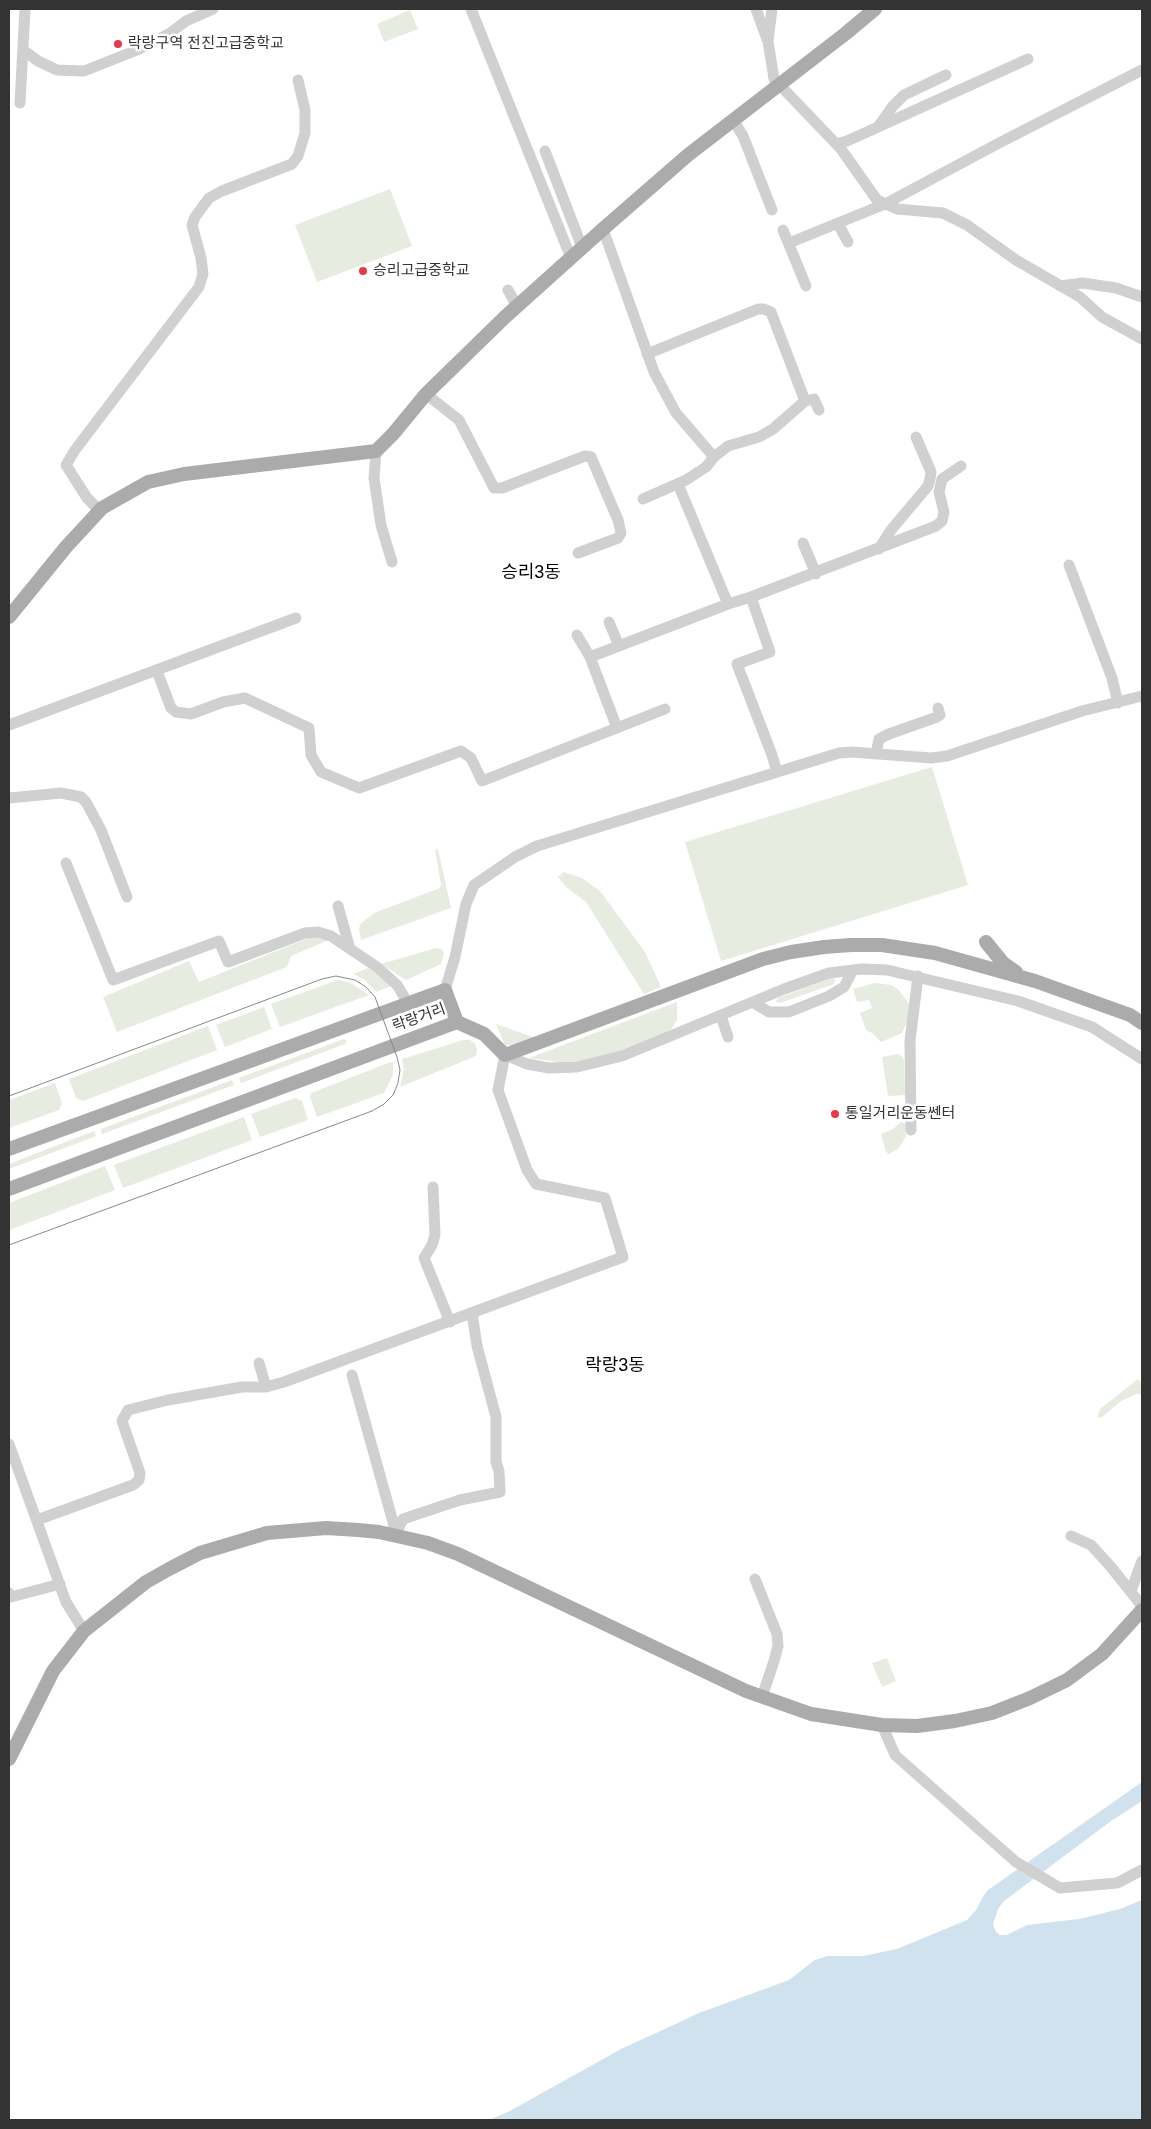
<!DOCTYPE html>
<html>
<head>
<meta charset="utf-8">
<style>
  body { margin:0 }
  #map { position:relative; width:1151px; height:2129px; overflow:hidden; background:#fff; font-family:Arial,sans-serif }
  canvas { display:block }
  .frame { position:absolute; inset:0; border:10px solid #333; pointer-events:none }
</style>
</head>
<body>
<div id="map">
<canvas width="1151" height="2129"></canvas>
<div class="frame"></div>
</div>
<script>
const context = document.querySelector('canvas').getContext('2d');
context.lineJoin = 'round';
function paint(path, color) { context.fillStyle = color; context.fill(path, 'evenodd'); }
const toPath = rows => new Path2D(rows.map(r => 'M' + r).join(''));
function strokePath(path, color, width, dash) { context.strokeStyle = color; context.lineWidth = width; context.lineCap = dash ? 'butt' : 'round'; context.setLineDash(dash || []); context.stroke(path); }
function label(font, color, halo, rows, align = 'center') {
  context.font = font + ' Arial,"Noto Sans KR",sans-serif'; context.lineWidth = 5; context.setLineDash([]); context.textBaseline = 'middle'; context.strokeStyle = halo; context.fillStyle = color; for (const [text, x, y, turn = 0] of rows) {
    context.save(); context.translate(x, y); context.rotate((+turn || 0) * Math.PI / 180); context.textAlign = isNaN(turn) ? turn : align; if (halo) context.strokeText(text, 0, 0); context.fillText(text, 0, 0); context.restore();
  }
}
paint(toPath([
  [410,10,418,29,384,42,377,24],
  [390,189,412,246,317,282,295,225],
  [932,767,968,885,721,961,685,842],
  [438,849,451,908,361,940,359,930,360,924,374,913,440,888,441,884,435,850],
  [564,872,582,878,600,891,645,952,661,987,644,994,586,902,566,887,558,877],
  [311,937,329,940,291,956,287,967,117,1032,103,997,189,961,199,982],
  [436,948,442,949,444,953,441,964,406,980,381,964],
  [368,968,388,980,391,986,376,992,364,979,353,974],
  [832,978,835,979,834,984,780,1003,776,1002,778,998],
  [338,980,351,983,369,995,280,1027,271,1004],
  [875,983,891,985,898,989,909,1004,908,1020,902,1033,881,1042,872,1033,866,1030,860,1013,872,1008,869,1000,857,1002,853,989],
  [677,1002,677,1020,672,1028,663,1036,641,1045,588,1061,558,1062,529,1058],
  [264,1007,272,1029,225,1047,216,1025],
  [496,1024,536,1038,512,1045,505,1045],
  [208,1026,217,1050,83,1101,76,1098,69,1079],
  [344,1039,347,1041,345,1044,241,1083,239,1078],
  [463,1040,470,1040,475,1044,477,1050,476,1056,400,1087,404,1069,402,1059],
  [897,1054,901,1055,904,1060,905,1095,888,1096,882,1057],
  [391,1062,393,1063,393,1075,384,1093,317,1117,310,1098,311,1093],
  [232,1080,234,1085,102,1134,101,1129],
  [55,1083,62,1103,59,1110,9,1128,9,1100],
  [295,1098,302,1101,308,1120,260,1137,251,1114],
  [244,1117,252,1140,123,1188,114,1165],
  [901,1122,906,1124,906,1136,899,1148,889,1154,886,1152,881,1134,893,1129],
  [94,1131,96,1136,9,1169,9,1164],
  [105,1166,115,1190,9,1230,9,1203],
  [1138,1379,1142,1384,1142,1394,1136,1394,1121,1401,1102,1417,1097,1418,1100,1409],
  [887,1658,896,1681,882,1687,872,1663]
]), '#e6ecdf');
paint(toPath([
  [1142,1782,1142,1801,1111,1821,1004,1901,998,1909,993,1924,996,1932,1000,1935,1007,1935,1027,1925,1079,1919,1120,1909,1142,1900,1142,2120,489,2120,508,2112,621,2049,656,2033,699,2013,789,1980,815,1960,828,1956,863,1956,897,1949,967,1920,976,1910,982,1898,988,1890]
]), '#cfe2ee');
strokePath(toPath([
  [471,9,571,258],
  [756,9,767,39],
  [772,9,768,41,774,79,841,149,877,200,897,209,943,213,967,225,1016,260,1080,297,1102,317,1142,339],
  [23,50,38,61,57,70,84,71,137,50,169,34,186,21,213,9],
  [20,103,25,9],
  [733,120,743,136,772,210],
  [878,127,1028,59],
  [836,144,847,141,878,127,893,106,904,95,946,75],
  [545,151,582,247],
  [838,224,848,242],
  [603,229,654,372,676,413,714,457],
  [783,230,806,286],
  [789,243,885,204,999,143,1142,70],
  [1060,286,1083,283,1116,288,1142,297],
  [508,290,517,306],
  [426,394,459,420,494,488,502,488,585,456,591,457,618,520,621,533,618,538,578,553],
  [805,401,814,399,819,410],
  [376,451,374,478,381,525,392,562],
  [678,484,728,604],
  [643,499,686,480,706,467,714,457,728,446,759,437,773,429,805,401,771,312,764,309,758,309,647,354],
  [100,511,87,498,66,465,75,450,199,287,203,274,201,258,192,225,195,217,209,198,222,191,292,164,298,156,305,133,305,110,298,80],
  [803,543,816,574],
  [879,549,891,530,928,486,930,479,931,472,916,437],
  [1069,565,1112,678,1118,703],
  [609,622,619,646],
  [577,635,590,657,617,728],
  [590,657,728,604,751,597],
  [157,671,171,708,176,712,191,714,223,702,245,698,309,728,311,755,321,772,359,788,461,751,471,758,482,781,665,709],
  [9,725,296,618],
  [876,754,879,739,889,734,937,717,940,715,938,708],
  [777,772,772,755,737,664,770,652,751,597,936,526,942,521,944,512,939,492,942,479,961,466],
  [9,798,61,793,81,797,86,802,101,830,127,897],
  [66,863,113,980,219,941,228,962,305,933,318,932,331,936,377,967,397,985,408,1003],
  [338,906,350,949],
  [445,990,455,957,466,904,474,885,515,857,537,846,839,753,852,752,931,758,947,756,1082,711,1142,696],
  [754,1003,769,1012,789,1012,829,996,844,987,853,970],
  [721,1016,728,1037],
  [911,1130,910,1041,918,976],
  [433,1187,435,1235,432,1245,424,1258,450,1322],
  [259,1363,266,1387],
  [352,1375,393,1522,395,1534],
  [9,1444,66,1602,84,1631],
  [37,1520,133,1485,139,1480,140,1473,122,1421,128,1410,168,1400,242,1387,266,1387,284,1382,623,1257,605,1198,536,1184,527,1170,498,1090,505,1055,527,1064,549,1068,577,1067,622,1056,784,989,829,973,862,969,887,970,1018,1001,1092,1027,1142,1059],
  [395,1536,403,1519,460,1500,500,1492,499,1471,496,1462,496,1417,477,1346,472,1313],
  [1071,1536,1091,1545,1111,1567,1142,1606],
  [755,1579,777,1634,778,1646,774,1661,762,1697],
  [1131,1591,1142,1561],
  [9,1593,11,1597,60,1584],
  [882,1725,895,1755,1016,1862,1060,1888,1117,1883,1142,1870]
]), '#d0d0d0', 11);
strokePath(toPath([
  [9,617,66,547,102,508,148,482,184,474,376,451,393,434,426,394,505,317,603,229,688,155,845,34,875,9],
  [986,942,1003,963,1016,972],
  [457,1022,484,1034,505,1055,763,959,791,952,824,947,851,945,882,945,935,953,1035,981,1130,1015,1142,1023],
  [9,1149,445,990,457,1022,9,1189],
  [9,1759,53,1671,84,1631,146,1582,169,1569,200,1553,267,1533,326,1528,358,1530,379,1532,428,1543,458,1554,746,1691,811,1714,882,1725,917,1726,955,1721,992,1713,1030,1698,1067,1680,1102,1654,1142,1610]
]), '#ababab', 14);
strokePath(toPath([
  [9,1096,322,979,336,976,355,980,366,987,375,997,397,1057,400,1070,398,1083,393,1095,384,1104,372,1111,9,1245]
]), '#888', 1);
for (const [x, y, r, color] of [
  [118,44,5,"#e63946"],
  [363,271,5,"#e63946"],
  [835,1114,5,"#e63946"]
]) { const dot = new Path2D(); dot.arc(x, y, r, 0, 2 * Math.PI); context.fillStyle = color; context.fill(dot); strokePath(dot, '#fff', 2); }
label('15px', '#333', '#fff', [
  ["락랑구역 전진고급중학교",128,44],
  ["승리고급중학교",373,271],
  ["통일거리운동쎈터",845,1114]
], 'left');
label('15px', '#333', '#fff', [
  ["락랑거리",419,1018,-20]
]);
label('18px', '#000', '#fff', [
  ["승리3동",531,573],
  ["락랑3동",615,1366]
]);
</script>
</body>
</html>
